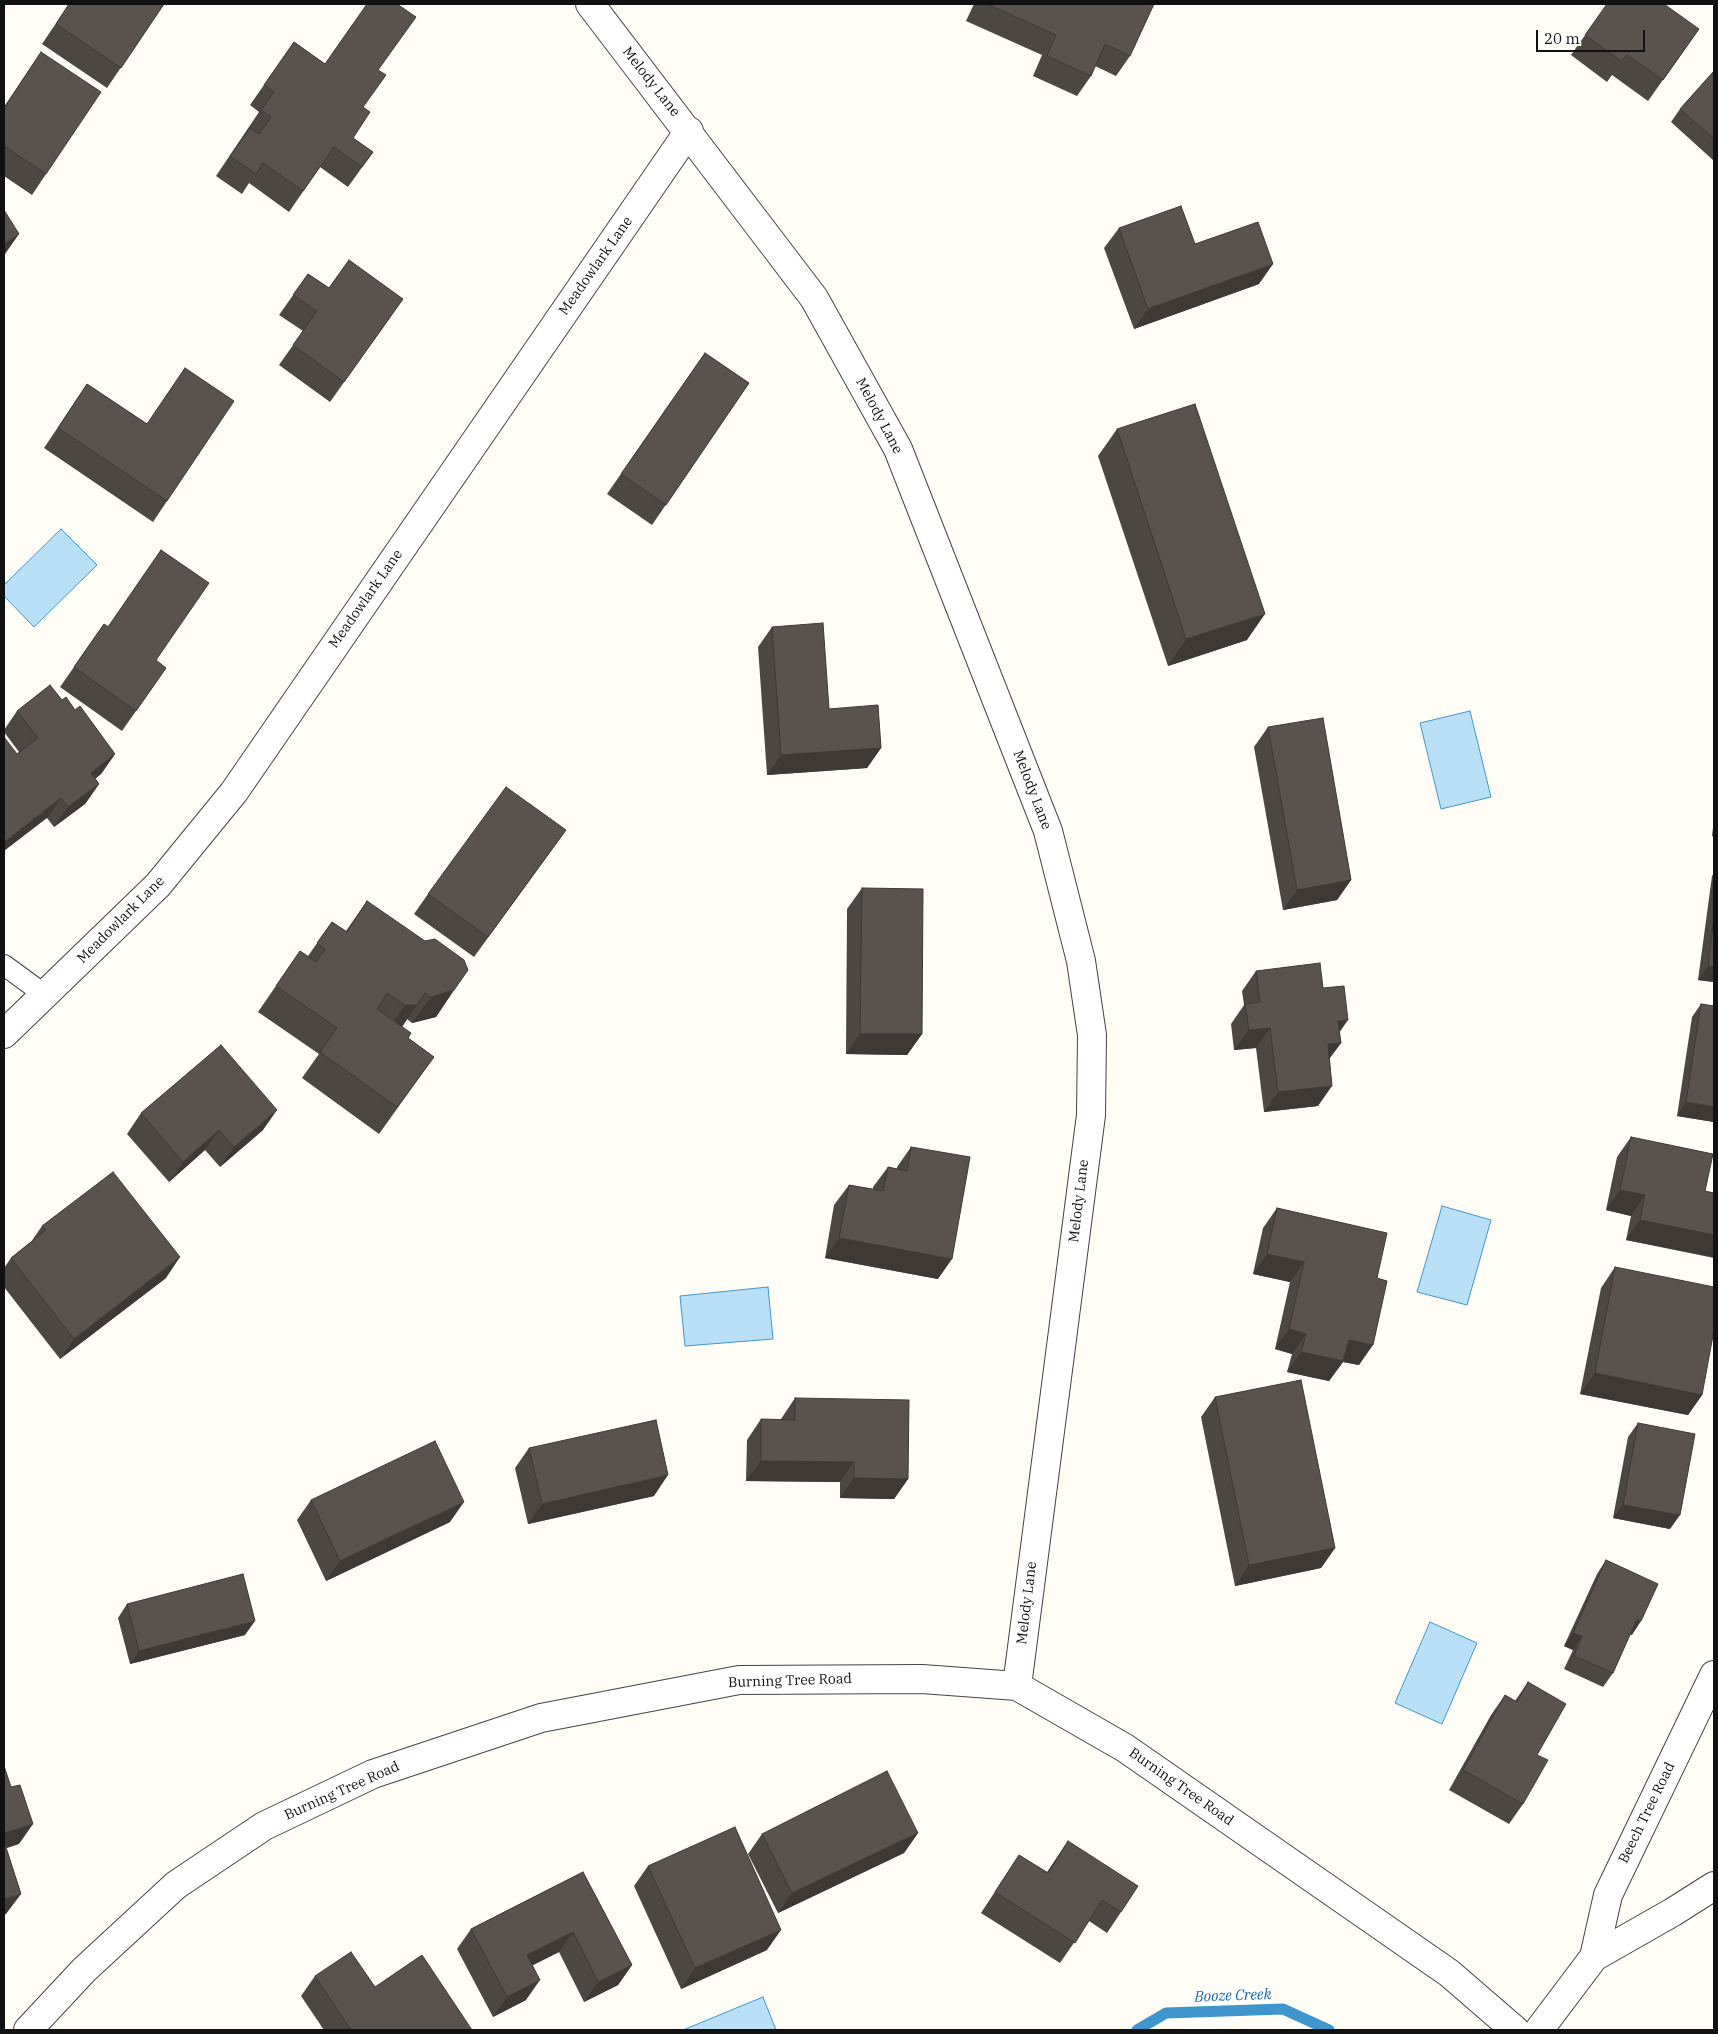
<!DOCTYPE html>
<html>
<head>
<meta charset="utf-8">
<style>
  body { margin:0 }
  #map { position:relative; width:1718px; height:2034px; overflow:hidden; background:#fffdf5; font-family:"IBM Plex Serif",serif }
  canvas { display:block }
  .frame { position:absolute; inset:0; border:5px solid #111; pointer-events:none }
  .scale { position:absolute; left:1536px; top:30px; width:109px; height:22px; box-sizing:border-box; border:2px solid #111; border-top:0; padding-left:6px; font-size:15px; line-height:18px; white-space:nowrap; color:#111; -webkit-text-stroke:4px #fff; paint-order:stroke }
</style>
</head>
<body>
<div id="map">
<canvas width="1718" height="2034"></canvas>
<div class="frame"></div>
<div class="scale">20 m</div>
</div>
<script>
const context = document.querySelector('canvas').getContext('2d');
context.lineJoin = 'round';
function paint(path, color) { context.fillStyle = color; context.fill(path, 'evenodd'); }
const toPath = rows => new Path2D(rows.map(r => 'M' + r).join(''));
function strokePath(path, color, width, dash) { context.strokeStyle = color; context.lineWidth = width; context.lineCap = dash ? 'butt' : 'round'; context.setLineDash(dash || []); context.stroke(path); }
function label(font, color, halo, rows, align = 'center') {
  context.font = font + ' "IBM Plex Serif",serif'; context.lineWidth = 5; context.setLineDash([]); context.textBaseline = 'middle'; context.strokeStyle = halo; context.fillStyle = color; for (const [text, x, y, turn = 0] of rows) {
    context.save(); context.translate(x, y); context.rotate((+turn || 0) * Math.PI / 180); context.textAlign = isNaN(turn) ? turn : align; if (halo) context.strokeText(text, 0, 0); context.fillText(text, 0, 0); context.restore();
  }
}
const water = toPath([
  [61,529,97,565,34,627,4,596,4,585,61,529],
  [1470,711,1491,797,1441,809,1420,723,1470,711],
  [1442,1206,1491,1220,1467,1305,1417,1292,1442,1206],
  [768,1287,773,1339,685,1346,680,1296,768,1287],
  [1430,1622,1477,1643,1442,1724,1395,1703,1430,1622],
  [763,1997,776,2030,683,2030,763,1997]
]);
paint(water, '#b9e0f7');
strokePath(water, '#3f96cf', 1);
strokePath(toPath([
  [1137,2030,1166,2013,1283,2009,1329,2030]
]), '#3f96cf', 11);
const service = toPath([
  [4,965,45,995]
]);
const minor = toPath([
  [590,4,814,298,898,449,1048,831,1081,961,1092,1035,1091,1115,1017,1686],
  [4,1034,158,885,234,792,689,131],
  [1594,1957,1673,1912,1714,1886],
  [28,2030,84,1970,176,1885,264,1826,373,1774,541,1718,739,1680,922,1679,1017,1686,1125,1748,1449,1973,1515,2030],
  [1539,2030,1594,1957,1608,1895,1714,1675]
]);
strokePath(service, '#444', 22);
strokePath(minor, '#444', 30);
strokePath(service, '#fff', 20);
strokePath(minor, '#fff', 28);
paint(toPath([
  [69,4,164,4,107,88,42,44],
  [974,4,1154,4,1130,56,1116,76,1095,66,1091,76,1077,96,1033,76,1042,55,966,21],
  [1607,4,1699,29,1648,101,1612,75,1607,82,1571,55],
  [294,42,325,64,378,71,363,107,353,138,373,152,348,187,320,167,289,212,249,183,242,194,216,176,259,112,250,105],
  [41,52,46,174,32,195,4,176,4,107],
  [1714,71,1714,161,1671,122,1680,109],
  [1119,228,1259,284,1134,329,1104,248],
  [308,274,329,288,403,299,330,402,279,365,303,331,279,315],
  [705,353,749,383,652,525,607,494],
  [185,368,167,501,153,522,44,448,87,384,147,424],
  [1117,429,1247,640,1168,666,1098,456],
  [104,624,166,668,122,731,60,687],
  [772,627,829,709,881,748,867,768,767,775,758,647],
  [62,700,75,710,115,754,101,774,95,779,99,784,85,804,54,827,47,818,17,754,19,752,4,732,4,730,17,711],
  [1268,727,1351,880,1337,900,1283,910,1254,747],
  [1714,820,1714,837,1712,836],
  [566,830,474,957,414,914,428,894],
  [1714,873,1714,982,1698,980,1712,876],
  [862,888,922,1034,907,1055,846,1054,847,909],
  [367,901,454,990,436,1017,412,1023,407,1019,402,1027,408,1038,434,1057,379,1134,302,1078,319,1054,258,1012,300,951,308,956,332,922,346,931],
  [1256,971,1323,988,1339,1033,1341,1043,1329,1059,1318,1106,1264,1112,1256,1048,1234,1050,1231,1024,1244,1005,1242,991],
  [1701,1004,1714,1006,1714,1122,1677,1116,1692,1017],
  [141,1113,263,1130,220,1167,205,1150,169,1182,127,1134],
  [1631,1137,1705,1191,1714,1258,1626,1240,1631,1216,1606,1210,1617,1157],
  [911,1147,938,1279,825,1258,834,1205,849,1185,873,1189,873,1187,888,1167,897,1169,897,1167],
  [1277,1208,1377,1278,1359,1365,1343,1362,1329,1381,1287,1372,1292,1354,1275,1349,1290,1282,1253,1274,1263,1228],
  [42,1226,166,1278,60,1359,4,1287,4,1268,11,1258,31,1242],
  [1615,1267,1702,1395,1688,1415,1580,1394,1601,1288],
  [1215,1397,1335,1548,1321,1568,1235,1586,1201,1417],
  [795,1398,908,1479,894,1499,840,1498,840,1482,746,1481,747,1440,761,1419,781,1420,781,1419],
  [1638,1423,1670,1529,1613,1518,1628,1437],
  [529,1448,654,1496,528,1524,515,1468],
  [311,1500,450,1522,326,1581,297,1520],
  [1606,1560,1632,1635,1630,1634,1613,1673,1603,1687,1564,1669,1573,1650,1564,1646,1597,1574],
  [127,1604,245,1635,130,1664,118,1618],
  [1528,1682,1537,1755,1523,1804,1509,1824,1449,1790,1491,1715,1505,1695,1515,1701],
  [918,1833,904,1853,778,1913,748,1854,762,1834],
  [1068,1841,1121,1912,1107,1933,1089,1921,1060,1963,981,1913,1019,1855,1047,1872],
  [648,1866,767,1950,681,1989,634,1886],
  [583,1872,632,1965,618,1985,584,2002,559,1952,533,1965,526,2000,493,2017,457,1949,471,1929],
  [315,1976,375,1987,472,2030,324,2030,301,1996]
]), '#4d4742');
paint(toPath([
  [19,234,5,254,4,255,4,244],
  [1273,264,1259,284,1134,329,1148,309],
  [1265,614,1247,640,1168,666,1186,639],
  [881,748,867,768,767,775,781,755],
  [115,754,101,774,76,793,91,773],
  [99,784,85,804,54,827,68,807],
  [61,798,47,818,4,851,4,842],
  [1351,880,1337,900,1283,910,1297,890],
  [1708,966,1714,967,1714,982,1698,980],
  [454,990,436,1017,412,1023,431,997],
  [405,1005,417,1005,399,1031,387,1032],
  [1348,1020,1334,1040,1338,1021],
  [1270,1028,1256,1048,1234,1050,1249,1030],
  [860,1034,922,1034,907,1055,846,1054],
  [1341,1043,1326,1063,1328,1044],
  [1332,1086,1318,1106,1264,1112,1278,1092],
  [1686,1102,1714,1107,1714,1122,1677,1116],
  [277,1110,263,1130,220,1167,234,1147],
  [219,1130,205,1150,169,1182,183,1162],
  [1620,1190,1645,1195,1631,1216,1606,1210],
  [1640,1220,1714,1235,1714,1257,1626,1240],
  [839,1238,952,1259,938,1279,825,1258],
  [1267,1254,1304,1262,1290,1282,1253,1274],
  [180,1257,166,1278,60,1359,74,1339],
  [1289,1329,1306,1334,1292,1354,1275,1349],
  [1349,1340,1373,1345,1359,1365,1343,1362,1329,1381,1287,1372,1301,1352],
  [1595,1373,1702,1395,1688,1415,1580,1394],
  [761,1461,854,1462,840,1482,746,1481],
  [668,1475,654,1496,528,1524,542,1504],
  [854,1478,908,1479,894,1499,840,1498],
  [464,1502,450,1522,326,1581,340,1561],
  [1623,1505,1680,1515,1670,1529,1613,1518],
  [1335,1548,1321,1568,1235,1586,1249,1565],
  [1637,1619,1641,1621,1632,1635,1627,1633],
  [255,1621,245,1635,130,1664,139,1651],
  [1573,1633,1582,1636,1573,1650,1564,1646],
  [33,1824,19,1844,4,1849,4,1833],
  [918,1833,904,1853,778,1913,792,1893],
  [21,1894,6,1914,4,1915,4,1899],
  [781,1930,767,1950,681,1989,695,1968],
  [573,1932,559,1952,513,1975,527,1955],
  [632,1965,618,1985,584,2002,598,1982],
  [540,1980,526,2000,493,2017,507,1997]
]), '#3f3936');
const building = toPath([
  [69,4,164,4,121,68,56,24,69,4],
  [367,4,397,4,416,17,378,70,386,75,363,107,370,112,353,138,373,152,362,167,334,147,303,191,263,163,256,174,230,156,250,128,259,134,271,117,261,110,274,92,264,85,294,42,325,64,367,4],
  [987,4,1154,4,1130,56,1105,44,1091,76,1047,56,1056,35,987,4],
  [1607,4,1664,4,1699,29,1663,80,1627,55,1621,61,1585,35,1607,4],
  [41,52,101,92,46,174,4,146,4,108,41,52],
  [1714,71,1714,139,1680,109,1714,71],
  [1181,206,1195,244,1258,222,1273,264,1148,309,1119,228,1181,206],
  [4,210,19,234,4,244,4,210],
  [349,260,403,299,344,382,293,345,317,311,293,295,308,274,329,288,349,260],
  [705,353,749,383,666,505,621,474,705,353],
  [185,368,234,401,167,501,58,428,87,384,147,424,185,368],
  [1195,404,1265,614,1186,639,1117,429,1195,404],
  [161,550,209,583,156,660,166,668,136,711,74,667,104,624,108,627,161,550],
  [823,623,829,709,878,705,881,748,781,755,772,627,823,623],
  [50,685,62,700,66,697,75,710,80,706,115,754,91,773,99,784,68,807,61,798,4,842,4,737,17,754,38,738,17,711,50,685],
  [1323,718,1351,880,1297,890,1268,727,1323,718],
  [506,787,566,830,488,937,428,894,506,787],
  [862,888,923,889,922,1034,860,1034,862,888],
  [367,901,425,941,435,939,464,960,468,970,454,990,431,997,425,993,417,1005,405,1005,387,993,377,1009,411,1033,408,1038,434,1057,397,1107,320,1052,337,1028,276,986,300,951,316,962,325,949,317,943,332,922,347,932,367,901],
  [1714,918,1714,967,1708,966,1714,918],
  [1320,963,1323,988,1344,986,1348,1020,1338,1021,1341,1043,1328,1044,1332,1086,1278,1092,1270,1028,1249,1030,1245,1004,1260,1002,1256,971,1320,963],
  [1701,1004,1714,1006,1714,1107,1686,1102,1701,1004],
  [221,1045,277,1110,234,1147,219,1130,183,1162,141,1113,221,1045],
  [1631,1137,1713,1154,1705,1191,1714,1193,1714,1235,1640,1220,1645,1195,1620,1190,1631,1137],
  [911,1147,970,1157,952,1259,839,1238,849,1185,883,1191,888,1167,907,1171,911,1147],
  [113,1172,180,1257,74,1339,11,1258,46,1230,42,1226,113,1172],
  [1277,1208,1387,1233,1377,1278,1387,1281,1373,1345,1349,1340,1343,1361,1301,1352,1306,1334,1289,1329,1304,1262,1267,1254,1277,1208],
  [1615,1267,1714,1287,1714,1330,1702,1395,1595,1373,1615,1267],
  [1301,1380,1335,1548,1249,1565,1215,1397,1301,1380],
  [795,1398,909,1400,908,1479,854,1478,854,1462,761,1461,761,1419,795,1420,795,1398],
  [656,1420,668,1475,542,1504,529,1448,656,1420],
  [1638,1423,1695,1434,1680,1515,1623,1505,1638,1423],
  [435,1441,464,1502,340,1561,311,1500,435,1441],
  [1606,1560,1658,1584,1641,1621,1637,1619,1613,1673,1574,1656,1582,1636,1573,1633,1606,1560],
  [243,1574,255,1621,139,1651,127,1604,243,1574],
  [1528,1682,1566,1704,1537,1755,1548,1760,1523,1804,1463,1770,1505,1695,1517,1702,1528,1682],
  [4,1766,11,1787,20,1785,33,1824,4,1833,4,1766],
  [887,1771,918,1833,792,1893,762,1834,887,1771],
  [735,1827,781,1930,695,1968,648,1866,735,1827],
  [4,1841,21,1894,4,1899,4,1841],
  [1068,1841,1138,1886,1121,1912,1102,1900,1075,1943,995,1892,1019,1855,1048,1873,1068,1841],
  [583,1872,632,1965,598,1982,573,1932,527,1955,540,1980,507,1997,471,1929,583,1872],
  [351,1952,375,1987,422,1955,472,2030,351,2030,315,1976,351,1952]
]);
paint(building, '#5a524d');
strokePath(building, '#3f3936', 1);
label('14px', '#111', '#fff', [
  ["Melody Lane",651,82,52],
  ["Meadowlark Lane",596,266,-55],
  ["Melody Lane",879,416,62],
  ["Meadowlark Lane",366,599,-55],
  ["Melody Lane",1032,790,69],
  ["Meadowlark Lane",121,920,-45],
  ["Melody Lane",1079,1201,-83],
  ["Melody Lane",1027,1603,-83],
  ["Burning Tree Road",790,1681,-2],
  ["Burning Tree Road",1181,1787,35],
  ["Burning Tree Road",342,1791,-24],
  ["Beech Tree Road",1647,1813,-64]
]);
label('italic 15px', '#1768a6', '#fff', [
  ["Booze Creek",1233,1996,-2]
]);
</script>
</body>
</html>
